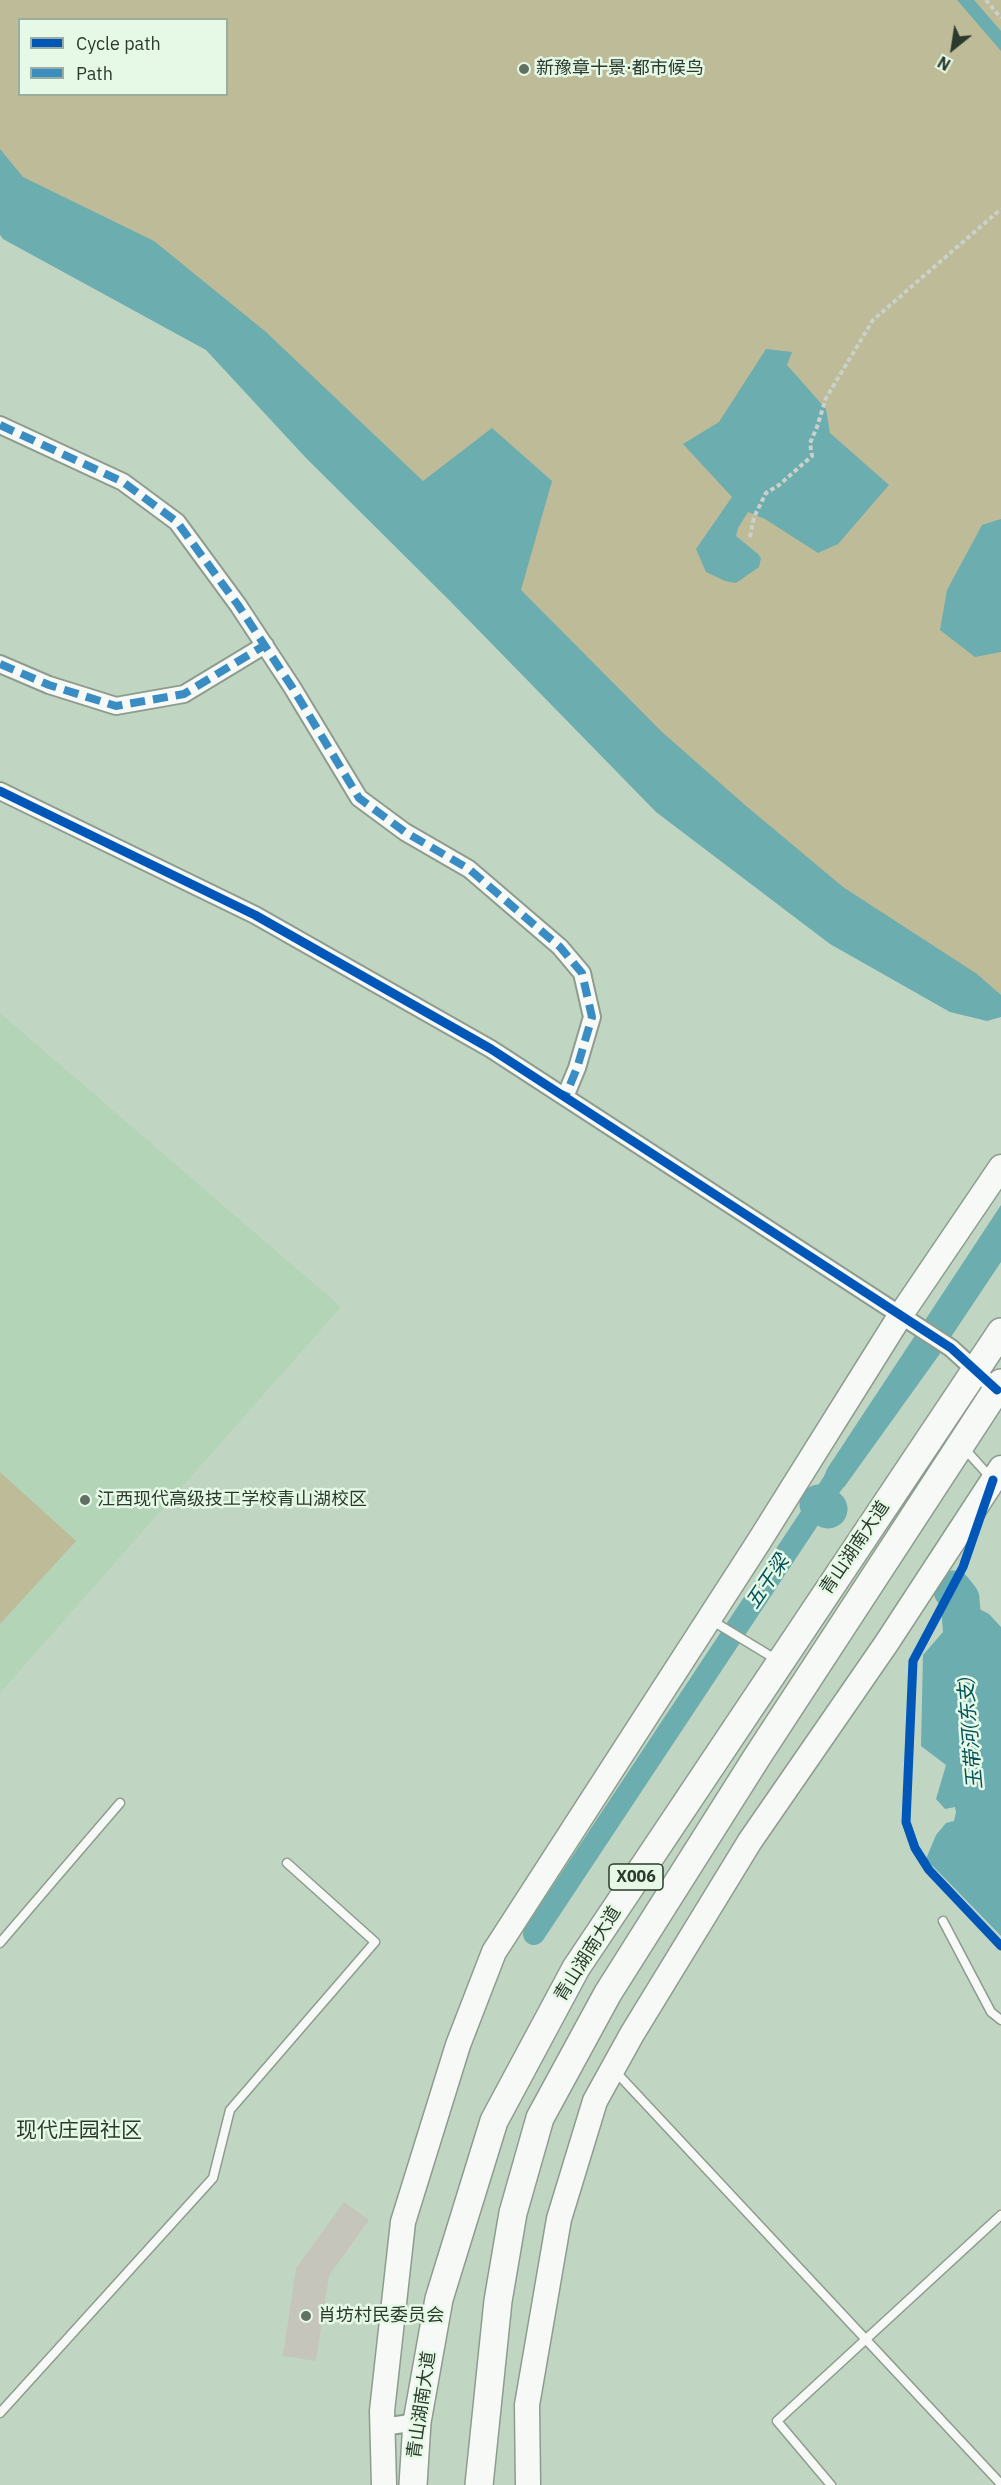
<!DOCTYPE html>
<html>
<head>
<meta charset="utf-8">
<style>
  body { margin:0 }
  #map { position:relative; width:1001px; height:2485px; overflow:hidden; background:#c1d5c3; font-family:"IBM Plex Sans",sans-serif }
  canvas { display:block }
  .legend { position:absolute; left:18px; top:18px; width:210px; height:78px; box-sizing:border-box; background:#e6f9e7; border:2px solid #9bad9c; margin:0; padding:8px 10px; list-style:none; font-size:18px; color:#2b3a2c }
  .legend li { display:flex; align-items:center; gap:12px; height:30px }
  .legend b { width:30px; border:2px solid #9bad9c }
  .north { position:absolute; left:923px; top:18px; width:60px; height:60px; -webkit-text-stroke:4px #e6f9e7; paint-order:stroke; rotate:210deg; font-size:16px; font-weight:700; line-height:24px; text-align:center; color:#2b3a2c }
  .north::after { content:''; display:block; margin:auto; width:21px; height:27px; background:#2b3a2c; clip-path:polygon(50% 0,100% 100%,50% 72%,0 100%) }
</style>
</head>
<body>
<div id="map">
<canvas width="1001" height="2485"></canvas>
<ul class="legend">
<li><b style="height:8px;background:#0057b8"></b>Cycle path</li>
<li><b style="height:8px;background:#3a8dc3"></b>Path</li>
</ul>
<div class="north">N</div>
</div>
<script>
const context = document.querySelector('canvas').getContext('2d');
context.lineJoin = 'round';
function paint(path, color) { context.fillStyle = color; context.fill(path, 'evenodd'); }
const toPath = rows => new Path2D(rows.map(r => 'M' + r).join(''));
function strokePath(path, color, width, dash) { context.strokeStyle = color; context.lineWidth = width; context.lineCap = dash ? 'butt' : 'round'; context.setLineDash(dash || []); context.stroke(path); }
function label(font, color, halo, rows, align = 'center') {
  context.font = font + ' "IBM Plex Sans","Noto Sans SC",sans-serif'; context.lineWidth = 5; context.setLineDash([]); context.textBaseline = 'middle'; context.strokeStyle = halo; context.fillStyle = color; for (const [text, x, y, turn = 0] of rows) {
    context.save(); context.translate(x, y); context.rotate((+turn || 0) * Math.PI / 180); context.textAlign = isNaN(turn) ? turn : align; if (halo) context.strokeText(text, 0, 0); context.fillText(text, 0, 0); context.restore();
  }
}
paint(toPath([
  [0,1013,341,1307,0,1693]
]), '#b4d4b7');
paint(toPath([
  [0,0,1001,0,1001,1007,689,812,217,318,0,186],
  [20,20,226,20,226,94,20,94],
  [0,1472,76,1541,0,1624]
]), '#bebb98');
paint(toPath([
  [957,0,974,0,1001,31,1001,51],
  [0,149,23,177,154,241,266,332,423,481,492,428,552,481,521,590,662,732,745,805,843,887,977,974,1001,995,1001,1017,987,1021,950,1012,830,944,656,812,450,601,306,458,206,350,3,239,0,235],
  [766,349,792,352,787,365,826,409,830,433,889,485,838,544,818,553,765,519,748,512,738,528,736,536,758,554,761,558,759,567,736,583,725,581,706,572,696,549,732,497,683,444,719,422],
  [1001,519,1001,652,975,657,940,630,947,590,982,525],
  [1001,1205,1001,1262,939,1355,845,1486,837,1494,823,1498,823,1479,827,1469],
  [960,1599,989,1614,1001,1627,1001,1936,926,1859,936,1835,946,1823,954,1821,956,1812,955,1807,945,1809,936,1799,946,1765,921,1746,923,1655,949,1625]
]), '#6cadb0');
strokePath(toPath([
  [534,1934,840,1472]
]), '#6cadb0', 22);
strokePath(toPath([
  [819,1504,828,1509],
  [953,1590,960,1599,964,1651]
]), '#6cadb0', 39);
paint(toPath([
  [344,2202,369,2220,329,2276,316,2361,283,2356,296,2268]
]), '#c6c5bc');
const service = toPath([
  [963,1447,991,1478],
  [711,1620,777,1660],
  [943,1921,991,2012,1001,2020],
  [0,1943,120,1803],
  [614,2070,1001,2484],
  [0,2413,213,2178,230,2110,375,1942,287,1863],
  [831,2485,777,2421,1001,2215]
]);
const minor = toPath([
  [0,425,123,482,177,522,238,605,292,687,359,798,405,832,469,869,560,947,582,973,592,1017,577,1068,565,1097],
  [0,664,49,685,116,706,184,694,265,645],
  [0,791,255,915,491,1049,951,1348,997,1390],
  [383,2427,417,2422]
]);
const secondary = toPath([
  [384,2485,382,2411,403,2222,458,2045,494,1952,758,1543,900,1316,1001,1167],
  [528,2485,527,2405,559,2219,595,2101,632,2034,750,1841,886,1644,1001,1468]
]);
const primary = toPath([
  [413,2485,417,2422,439,2299,494,2121,576,1968,1001,1332],
  [479,2485,498,2301,513,2213,540,2118,608,1993,757,1757,1001,1383]
]);
strokePath(service, '#8d9c8e', 11);
strokePath(minor, '#8d9c8e', 20);
strokePath(secondary, '#8d9c8e', 27);
strokePath(primary, '#8d9c8e', 30);
strokePath(toPath([
  [986,0,1001,18],
  [750,537,754,517,766,493,779,485,812,456,810,443,817,427,826,398,873,320,1001,209]
]), '#cad1cb', 4, [4.5, 3]);
strokePath(service, '#f6f9f6', 8);
strokePath(minor, '#f6f9f6', 16);
strokePath(secondary, '#f6f9f6', 24);
strokePath(primary, '#f6f9f6', 27);
strokePath(toPath([
  [0,425,123,482,177,522,238,605,292,687,359,798,405,832,469,869,560,947,582,973,592,1017,577,1068,565,1097],
  [0,664,49,685,116,706,184,694,265,645]
]), '#3a8dc3', 8, [15, 8]);
strokePath(toPath([
  [0,791,255,915,491,1049,951,1348,997,1390],
  [993,1480,963,1567,913,1661,906,1822,915,1848,929,1870,1001,1946]
]), '#0057b8', 9);
for (const [x, y, r, color] of [
  [524,69,6,"#607061"],
  [85,1500,6,"#607061"],
  [306,2316,6,"#607061"]
]) { const dot = new Path2D(); dot.arc(x, y, r, 0, 2 * Math.PI); context.fillStyle = color; context.fill(dot); strokePath(dot, '#e6f9e7', 2); }
for (const [x, y, w] of [
  [636,1877,54]
]) { const box = new Path2D(); box.roundRect(x - w / 2, y - 13, w, 26, 4.5); context.fillStyle = '#e6f9e7'; context.fill(box); strokePath(box, '#2b3a2c', 1.5); }
label('bold 16px', '#2b3a2c', null, [
  ["X006",636,1877]
]);
label('18px', '#2b3a2c', '#e6f9e7', [
  ["新豫章十景·都市候鸟",536,69],
  ["江西现代高级技工学校青山湖校区",97,1500],
  ["肖坊村民委员会",318,2316]
], 'left');
label('18px', '#2b3a2c', '#e6f9e7', [
  ["青山湖南大道",855,1548,-56],
  ["青山湖南大道",588,1954,-58],
  ["青山湖南大道",422,2405,-82]
]);
label('italic 20px', '#04525b', '#e6f9e7', [
  ["五干梁",768,1582,-56],
  ["玉带河(东支)",971,1733,-95]
]);
label('21px', '#2b3a2c', '#e6f9e7', [
  ["现代庄园社区",79,2131]
]);
</script>
</body>
</html>
